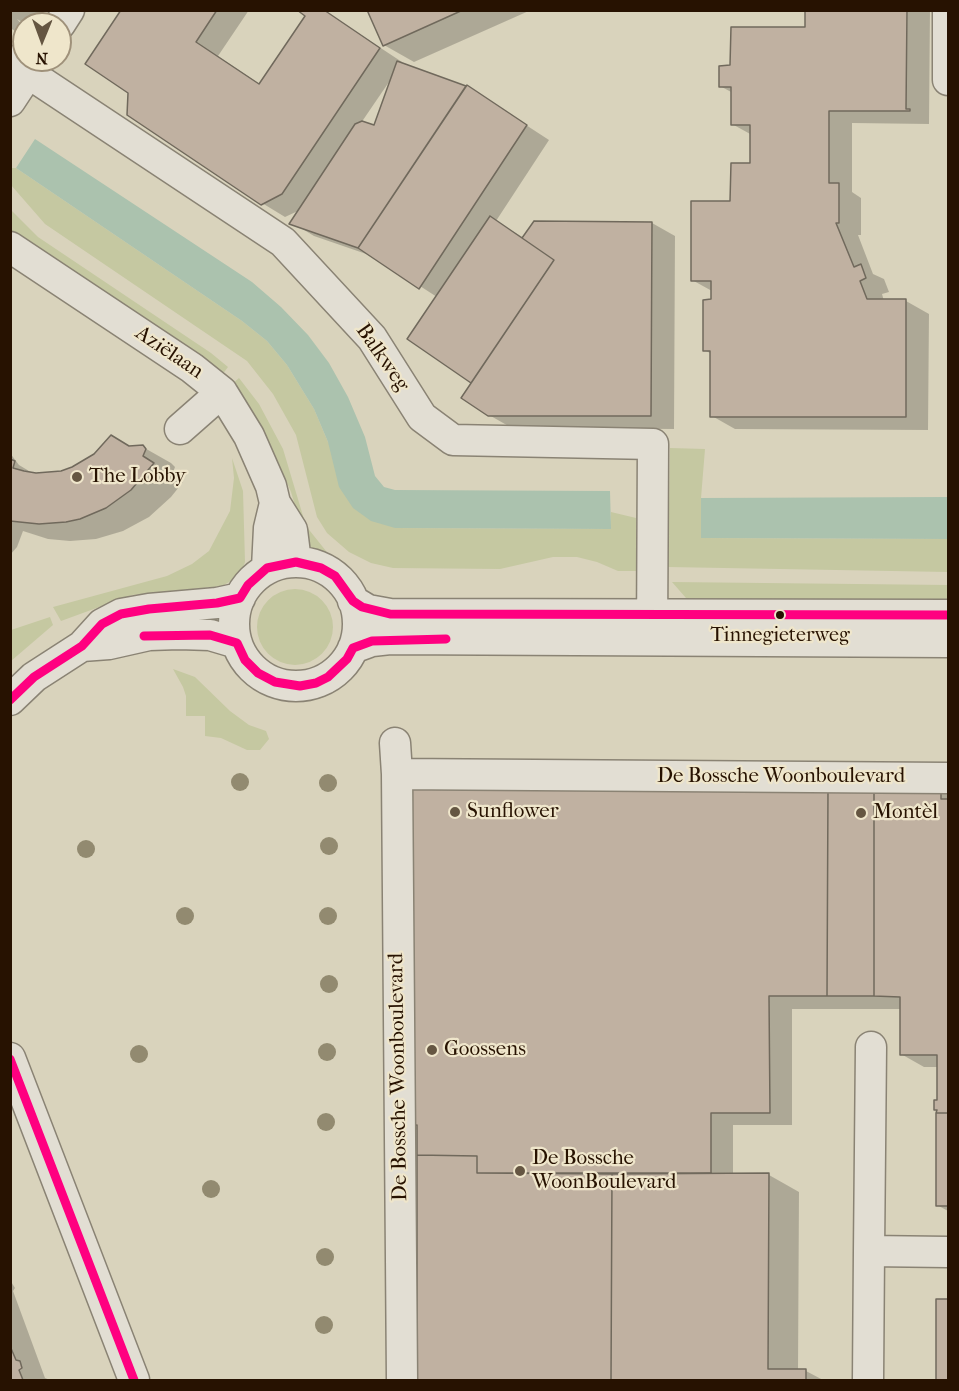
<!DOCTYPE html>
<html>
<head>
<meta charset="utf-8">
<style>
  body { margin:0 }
  #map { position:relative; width:959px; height:1391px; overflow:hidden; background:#d9d3bc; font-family:"IM FELL French Canon",serif }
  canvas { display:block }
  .frame { position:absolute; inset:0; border:12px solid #271201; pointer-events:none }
  .north { position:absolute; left:12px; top:12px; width:60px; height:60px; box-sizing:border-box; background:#efe6cb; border:2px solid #9f917a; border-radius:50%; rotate:181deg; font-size:16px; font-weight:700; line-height:24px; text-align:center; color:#271201 }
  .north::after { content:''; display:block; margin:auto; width:21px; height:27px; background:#655642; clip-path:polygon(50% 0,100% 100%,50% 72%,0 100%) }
</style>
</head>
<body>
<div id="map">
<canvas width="959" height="1391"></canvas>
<div class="frame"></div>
<div class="north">N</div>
</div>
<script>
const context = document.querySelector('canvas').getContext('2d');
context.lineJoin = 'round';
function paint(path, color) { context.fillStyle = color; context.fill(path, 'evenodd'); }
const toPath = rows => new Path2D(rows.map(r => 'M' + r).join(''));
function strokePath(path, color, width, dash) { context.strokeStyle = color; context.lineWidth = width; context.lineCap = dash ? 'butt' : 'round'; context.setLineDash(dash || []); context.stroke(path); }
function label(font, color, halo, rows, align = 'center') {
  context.font = font + ' "IM FELL French Canon",serif'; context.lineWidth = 4.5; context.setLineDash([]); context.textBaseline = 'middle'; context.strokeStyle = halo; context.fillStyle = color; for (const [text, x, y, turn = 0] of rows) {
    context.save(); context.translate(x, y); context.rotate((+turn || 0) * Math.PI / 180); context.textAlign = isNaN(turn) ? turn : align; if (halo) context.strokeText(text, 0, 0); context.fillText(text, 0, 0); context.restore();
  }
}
paint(toPath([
  [10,168,16,168,242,321,267,341,287,365,314,409,328,442,395,528,610,529,611,512,636,518,637,571,618,571,597,562,577,557,553,557,500,569,393,568,371,563,349,552,327,533,317,517,296,435,273,394,247,361,45,224,11,185],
  [10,209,38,237,211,353,228,367,222,375,206,363,11,231],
  [239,378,259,404,283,449,306,526,334,561,310,557,291,492,278,462,252,410,231,385],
  [670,448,705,449,701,498,701,538,948,539,948,572,668,567],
  [232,458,243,491,245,562,240,576,222,586,132,595,61,621,53,607,167,576,192,564,209,551,230,511,234,478],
  [672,582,948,585,948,604,693,606],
  '257 627a38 38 0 1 1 76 0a38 38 0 1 1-76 0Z',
  [50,617,53,625,11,661,11,630],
  [173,669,195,677,230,711,249,725,266,731,269,739,260,750,247,750,221,738,205,736,205,716,186,716,186,696,183,687]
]), '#c5c8a1');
paint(toPath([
  [35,139,252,282,281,307,308,335,329,363,348,397,365,437,375,476,384,487,395,490,610,491,611,529,395,528,371,521,353,508,339,487,328,442,314,409,287,365,267,341,242,321,16,168],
  [948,497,948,539,701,538,701,498]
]), '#abc2ae');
paint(toPath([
  [10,10,45,10,36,24,25,24,17,19,24,27,24,36,10,28],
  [123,10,249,10,218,56,261,85,323,10,402,62,400,64,466,86,549,140,496,221,524,238,535,222,652,223,675,236,674,429,512,428,489,415,473,382,409,338,437,297,375,257,314,236,291,222,300,210,285,217,262,203,130,92],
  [391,79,375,127,361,123],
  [368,10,531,10,414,62,384,45],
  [807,10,930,10,929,124,852,123,852,192,861,198,861,235,858,235,873,274,884,279,889,292,882,294,884,301,906,301,929,314,928,430,735,429,712,416,712,354,704,350,712,291,692,280,752,165,752,135,732,124,733,93,720,86,732,67,807,29],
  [141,446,171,463,175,467,172,475,183,482,171,497,149,517,123,531,96,539,70,541,48,539,23,531,17,547,10,555,10,453,19,465,34,474,61,472,130,448],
  [940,789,948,794,948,1211,937,1205,939,1111,935,1109,939,1102,939,1067,924,1067,901,1054,901,1009,792,1009,792,1125,733,1125,733,1175,769,1175,799,1192,798,1371,806,1371,823,1380,418,1380,419,1131,408,1125],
  [10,1280,15,1288,13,1291,45,1378,50,1380,10,1380],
  [937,1301,948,1301,948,1380,937,1380]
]), '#0003');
const building = toPath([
  [121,10,217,10,196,42,259,84,305,16,297,10,324,10,380,48,282,194,261,205,127,115,128,93,85,64,121,10],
  [367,10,463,10,383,46,367,10],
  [805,10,907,10,906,109,910,109,910,111,829,111,829,183,839,183,839,223,836,223,854,267,861,264,866,278,860,281,867,299,906,299,906,417,710,417,710,351,703,351,703,300,711,299,711,281,691,281,691,201,730,201,731,163,750,163,750,125,731,125,731,87,719,87,719,66,730,65,731,27,805,27,805,10],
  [397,61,466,86,358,248,289,224,355,124,362,121,374,125,397,61],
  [467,85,527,125,419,289,358,248,467,85],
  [490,216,554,260,471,383,407,339,490,216],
  [534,221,652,222,651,416,488,416,461,398,554,260,522,238,534,221],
  [111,435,129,446,143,445,146,449,143,456,154,463,131,490,106,508,80,519,66,522,39,524,10,521,10,459,15,461,13,468,24,471,36,473,61,471,72,467,94,454,111,435],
  [407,786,828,788,827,996,769,996,770,1113,711,1113,711,1173,477,1173,477,1156,417,1155,417,1125,406,1126,407,786],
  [874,787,941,788,941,799,948,799,948,1113,936,1113,937,1110,934,1110,934,1100,937,1100,937,1055,900,1055,900,997,874,996,874,787],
  [874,787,874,996,827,996,828,788,874,787],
  [936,1113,948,1113,948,1206,936,1206,936,1113],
  [417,1155,477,1156,477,1173,612,1174,611,1380,417,1380,417,1155],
  [769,1173,768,1369,806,1369,806,1380,611,1380,612,1174,769,1173],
  [936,1299,948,1299,948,1380,936,1380,936,1299],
  [10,1346,16,1360,20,1361,22,1368,19,1370,23,1380,10,1380,10,1346]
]);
paint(building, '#c0b1a1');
strokePath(building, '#70695c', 1.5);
const minor = toPath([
  [948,10,948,80],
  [60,24,69,10],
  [10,61,283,242,372,338,422,417,453,440,653,444,652,640],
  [10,101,37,60],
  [10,247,192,368,222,392,249,436,271,486,275,503,292,530,296,562],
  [180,429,222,392],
  '234 624a62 62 0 1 1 124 0a62 62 0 1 1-124 0Z',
  [267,568,269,528,275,503],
  [353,601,368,610,390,614,948,615],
  [82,646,109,644,149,635,179,634,210,635,237,643],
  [353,648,372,641,390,639,948,642],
  [10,700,34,677,82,646,102,624,121,614,149,609,217,603,240,598],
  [395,743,397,774,402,1380],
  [397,774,948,778],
  [10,1058,134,1380],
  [869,1251,871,1047],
  [868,1380,869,1251,948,1252]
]);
strokePath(minor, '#8a8374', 33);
strokePath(minor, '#e2ded3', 30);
strokePath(toPath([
  [144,636,210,635,237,643,245,660,258,673,275,682,300,686,316,683,328,677,347,659,353,648,372,641,446,639],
  [10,700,34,677,82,646,102,624,121,614,149,609,217,603,240,598,248,585,267,568,296,562,321,568,335,576,353,601,362,607,390,614,948,615],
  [10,1059,134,1380]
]), '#ff0080', 9);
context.fillStyle = '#928a70';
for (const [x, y] of [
  [240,782],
  [328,783],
  [329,846],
  [86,849],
  [185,916],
  [328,916],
  [329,984],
  [327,1052],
  [139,1054],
  [326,1122],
  [211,1189],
  [325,1257],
  [324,1325]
]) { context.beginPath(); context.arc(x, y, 9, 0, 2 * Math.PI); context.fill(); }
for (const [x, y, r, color] of [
  [77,477,6,"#655642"],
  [780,615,5,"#271201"],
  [455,812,6,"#655642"],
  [861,813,6,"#655642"],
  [432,1050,6,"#655642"],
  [520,1171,6,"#655642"]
]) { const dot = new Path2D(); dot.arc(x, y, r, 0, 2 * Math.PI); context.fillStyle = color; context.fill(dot); strokePath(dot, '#efe6cb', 2); }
label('20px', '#271201', '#efe6cb', [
  ["Tinnegieterweg",780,636]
]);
label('21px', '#271201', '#efe6cb', [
  ["Aziëlaan",169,353,34],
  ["Balkweg",382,358,55],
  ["De Bossche Woonboulevard",781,777],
  ["De Bossche Woonboulevard",399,1077,-91]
]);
label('21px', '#271201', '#efe6cb', [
  ["The Lobby",89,477],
  ["Sunflower",467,812],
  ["Montèl",873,813],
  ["Goossens",444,1050],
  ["De Bossche",532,1159],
  ["WoonBoulevard",532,1183]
], 'left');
</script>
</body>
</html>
